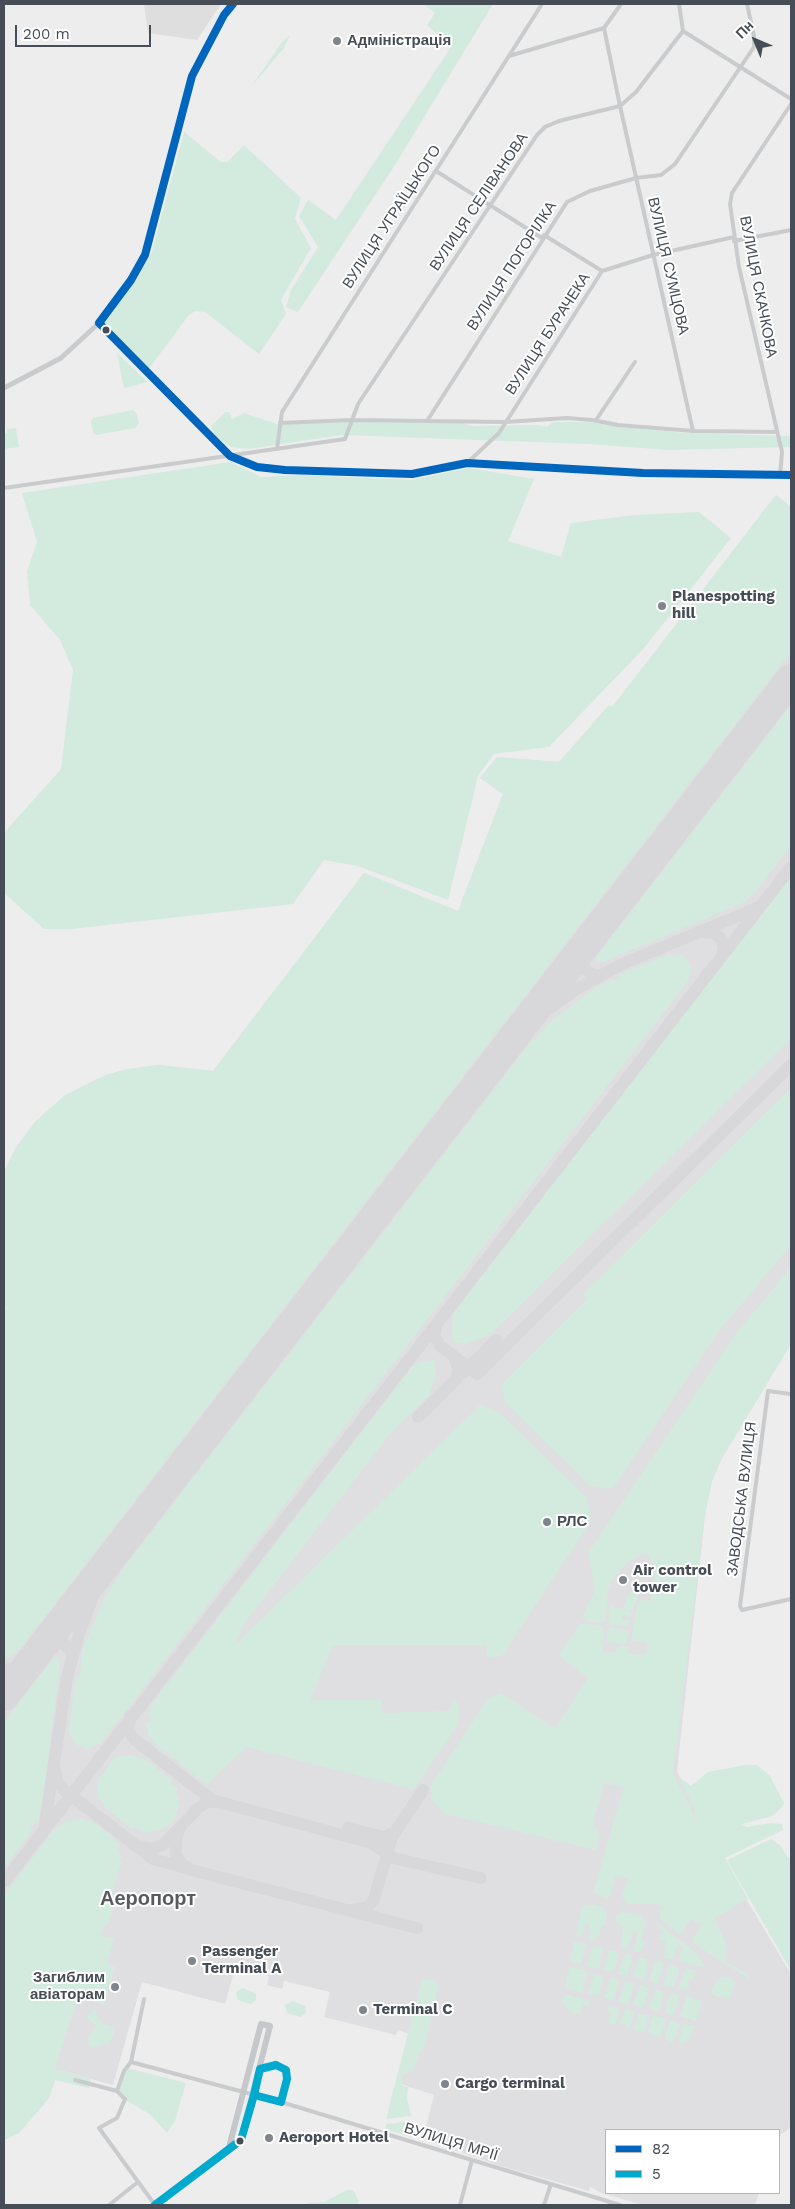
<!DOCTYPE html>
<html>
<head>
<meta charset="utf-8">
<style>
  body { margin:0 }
  #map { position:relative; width:795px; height:2209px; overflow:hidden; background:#ededed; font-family:"Work Sans",sans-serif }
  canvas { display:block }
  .frame { position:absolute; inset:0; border:5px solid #464d56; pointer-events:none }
  .legend { position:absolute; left:605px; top:2129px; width:175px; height:65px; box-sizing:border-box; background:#fff; border:1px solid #b5b8bb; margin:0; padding:6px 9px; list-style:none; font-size:15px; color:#464d56 }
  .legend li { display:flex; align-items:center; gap:10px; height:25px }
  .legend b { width:25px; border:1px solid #b5b8bb }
  .north { position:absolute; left:730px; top:15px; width:50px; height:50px; -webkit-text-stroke:4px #fff; paint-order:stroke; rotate:315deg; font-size:14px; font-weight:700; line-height:20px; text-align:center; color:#464d56 }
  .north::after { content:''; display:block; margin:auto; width:18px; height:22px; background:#464d56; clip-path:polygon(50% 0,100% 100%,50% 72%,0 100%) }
  .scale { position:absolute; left:15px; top:25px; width:136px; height:22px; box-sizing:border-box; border:2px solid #464d56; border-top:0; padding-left:6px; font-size:15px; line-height:18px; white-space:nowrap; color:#464d56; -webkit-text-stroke:4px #fff; paint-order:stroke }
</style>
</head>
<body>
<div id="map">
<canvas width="795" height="2209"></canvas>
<div class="frame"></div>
<ul class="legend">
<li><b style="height:6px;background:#0065bd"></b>82</li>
<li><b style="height:6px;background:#00a9ce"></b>5</li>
</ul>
<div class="north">Пн</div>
<div class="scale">200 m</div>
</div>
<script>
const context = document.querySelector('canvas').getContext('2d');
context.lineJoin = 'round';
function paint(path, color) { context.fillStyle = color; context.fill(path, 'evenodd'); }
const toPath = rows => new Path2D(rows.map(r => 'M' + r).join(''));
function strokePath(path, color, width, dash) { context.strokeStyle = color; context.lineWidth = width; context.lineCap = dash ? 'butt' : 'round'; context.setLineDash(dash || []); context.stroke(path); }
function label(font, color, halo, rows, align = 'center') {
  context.font = font + ' "Work Sans",sans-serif'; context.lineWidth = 4; context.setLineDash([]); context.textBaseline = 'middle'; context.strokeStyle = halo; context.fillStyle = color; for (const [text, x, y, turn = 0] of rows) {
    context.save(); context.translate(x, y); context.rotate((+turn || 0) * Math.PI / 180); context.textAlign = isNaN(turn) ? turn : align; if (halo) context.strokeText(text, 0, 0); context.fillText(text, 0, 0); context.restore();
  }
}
paint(toPath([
  [144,4,221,4,197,40,148,33]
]), '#dfdede');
paint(toPath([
  [776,495,791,507,791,1343,722,1458,712,1481,705,1515,677,1771,705,1830,791,1974,791,2127,779,2136,779,2130,606,2130,606,2193,759,2193,755,2205,643,2205,602,2193,590,2187,589,2191,504,2167,423,2139,434,2095,398,2083,410,2034,398,2030,396,2035,324,2017,330,1992,284,1981,282,1989,267,1985,269,1976,243,1970,236,1964,225,2004,142,1982,113,2085,59,2070,49,2098,19,2133,4,2140,4,1312,6,1309,4,1299,4,1174,7,1165,15,1149,36,1121,64,1096,95,1080,119,1071,157,1065,213,1071,364,873,458,911,503,794,480,778,497,757,559,762,608,707,613,706]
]), '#dfdfe2');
paint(toPath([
  [423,4,493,4,395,165,298,312,286,307,291,290,318,247,299,216,308,200,336,220,451,47,427,25,435,13],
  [290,35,284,48,251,87,282,42],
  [184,132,221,162,227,162,244,145,301,198,295,219,311,248,281,300,286,314,259,354,205,312,195,311,188,316,148,370,103,325,105,320,151,255],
  [117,353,147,382,124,388],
  [133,410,137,414,139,423,136,428,96,435,93,433,91,421,93,418],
  [225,412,229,412,232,419,244,413,277,424,372,421,463,423,471,426,536,425,547,427,552,422,589,422,621,427,684,433,791,436,791,447,669,450,589,444,341,435,249,449,231,447,216,437,211,426],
  [16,428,19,447,4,449,4,434,7,433,7,429],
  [231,462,261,477,299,475,412,480,469,468,534,479,508,541,561,557,571,523,635,515,699,512,731,538,645,647,549,747,494,754,478,776,448,900,358,866,324,860,293,904,72,929,44,929,4,893,4,833,61,769,73,670,60,640,30,605,27,571,37,542,22,493],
  [776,495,791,507,791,652,20,1649,4,1660,4,1312,6,1309,4,1299,4,1174,15,1149,36,1121,64,1096,106,1075,127,1069,159,1065,213,1071,364,873,458,911,503,794,480,778,497,757,559,762,608,706,613,706],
  [791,705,791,846,755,892,745,902,603,962,597,962,596,957],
  [791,874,791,1039,490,1335,465,1344,456,1343,453,1340,452,1334,453,1314],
  [669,954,671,956,677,954,686,957,691,967,689,980,101,1743,88,1749,75,1744,69,1731,76,1676,80,1676,83,1648,105,1597,128,1562,533,1039,535,1040,549,1023,594,988,619,978,618,975],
  [791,1088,791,1245,716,1335,614,1487,606,1489,589,1485,506,1403,501,1385,587,1299,583,1294],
  [791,1267,791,1344,722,1458,712,1481,705,1515,673,1773,696,1820,694,1808,678,1776,691,1786,708,1772,746,1765,757,1765,770,1776,784,1803,781,1808,772,1816,742,1824,747,1827,770,1823,782,1824,783,1830,725,1858,748,1899,714,1918,725,1941,726,1959,724,1962,748,1974,749,1979,693,1943,692,1940,701,1925,690,1919,683,1932,679,1934,659,1918,661,1907,657,1904,628,1904,622,1897,628,1878,615,1877,611,1889,612,1893,608,1899,593,1893,624,1787,604,1783,593,1824,600,1834,596,1850,445,1814,431,1799,431,1785,488,1699,500,1693,555,1728,588,1678,559,1656,580,1624,599,1625,604,1628,602,1652,616,1653,616,1649,620,1646,629,1647,628,1654,646,1655,647,1643,633,1641,632,1637,637,1605,641,1600,651,1601,654,1565,648,1556,643,1554,629,1561,613,1579,608,1591,605,1623,604,1620,603,1623,587,1621,582,1617,595,1590,588,1553,735,1335],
  [435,1360,436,1377,428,1397,390,1434,244,1624,234,1646,480,1405,499,1412,587,1498,591,1521,502,1656,487,1657,487,1645,333,1645,310,1700,381,1700,382,1713,450,1711,453,1700,458,1703,460,1711,457,1726,415,1788,412,1789,246,1747,207,1785,152,1741,153,1739,148,1735,146,1724,151,1718,148,1714,151,1710,149,1708,411,1368,420,1362],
  [630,1591,639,1595,632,1611,623,1608],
  [609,1605,632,1612,630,1618,625,1615,622,1617,624,1620,630,1619,629,1624,626,1626,609,1624],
  [611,1627,629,1631,626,1644,606,1642,607,1630],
  [57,1658,60,1665,43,1800,39,1810,41,1812,38,1820,30,1829,32,1831,4,1868,4,1722,52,1660],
  [123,1755,133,1755,139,1759,144,1758,172,1780,171,1784,177,1788,176,1795,180,1798,177,1802,180,1805,175,1818,165,1828,145,1833,135,1827,132,1829,103,1806,104,1804,100,1800,97,1789,98,1780,114,1758],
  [79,1818,93,1822,110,1834,119,1845,118,1852,122,1856,119,1861,121,1863,113,1891,109,1898,114,1904,109,1923,103,1927,100,1936,114,1939,107,1963,115,1967,104,2005,78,1996,55,2069,91,2079,89,2088,55,2080,49,2098,19,2133,4,2140,4,1895,58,1825,60,1826,64,1822],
  [771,1839,781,1846,788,1858,791,1857,791,1971,727,1860],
  [593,1904,603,1907,607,1915,604,1926,601,1926,599,1936,594,1941,589,1939,590,1925,586,1924,581,1937,576,1936,581,1910,584,1906],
  [622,1912,642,1916,645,1922,646,1929,644,1928,642,1939,645,1945,640,1952,634,1951,638,1932,633,1931,628,1947,625,1949,620,1947,624,1926,615,1923,617,1915],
  [657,1923,698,1954,705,1968,681,1962,679,1960,682,1946,678,1944,672,1960,664,1958,666,1942,659,1939,663,1931,656,1925],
  [574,1942,587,1944,581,1964,570,1962],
  [593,1946,603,1948,599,1969,587,1966],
  [609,1950,617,1952,619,1956,615,1969,611,1972,604,1970],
  [625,1954,631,1955,632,1959,627,1976,618,1974],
  [639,1957,647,1959,648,1962,644,1980,633,1977],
  [655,1961,664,1963,658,1984,649,1981],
  [672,1965,678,1967,679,1970,675,1985,671,1987,664,1986,664,1982,668,1968],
  [570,1967,587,1971,583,1993,565,1988],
  [686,1968,695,1970,696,1973,694,1979,688,1980,689,1991,680,1989,679,1987],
  [594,1974,604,1976,599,1996,588,1994],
  [723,1976,736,1981,730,1999,713,1995,711,1991,718,1978],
  [610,1978,619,1980,613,2001,604,1998],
  [422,1979,434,1980,438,1986,427,2038,413,2069,407,2074,403,2074,401,2085,408,2087,407,2099,411,2116,386,2119],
  [625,1981,635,1984,628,2004,618,2002],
  [640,1985,649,1988,643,2008,633,2005],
  [242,1988,256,1993,256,2000,251,2004,238,2000,236,1992],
  [655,1989,664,1992,659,2012,649,2009],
  [670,1993,679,1995,674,2015,665,2013],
  [565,1994,590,2001,588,2006,583,2005,580,2015,570,2012,562,2003],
  [686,1996,702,2001,696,2021,680,2016],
  [292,2001,306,2006,306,2013,300,2017,287,2013,285,2005],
  [609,2006,620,2009,617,2022,614,2025,608,2023,611,2013,607,2011],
  [626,2009,634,2012,631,2025,628,2028,620,2023],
  [95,2010,101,2023,113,2027,114,2034,109,2043,90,2048,88,2042,90,2035,96,2026,85,2016],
  [639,2013,649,2015,645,2030,642,2032,635,2030,634,2027],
  [653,2016,666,2019,662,2034,659,2037,650,2035,648,2031],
  [670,2020,680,2024,676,2038,672,2042,665,2039,665,2037],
  [685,2024,694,2026,689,2041,680,2044,679,2040],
  [127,2068,186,2083,175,2121,167,2133,151,2115,126,2100,127,2097,119,2090],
  [412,2121,414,2124,410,2137,386,2129,386,2124],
  [347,2190,353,2190,359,2201,356,2205,311,2205,306,2203,324,2202]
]), '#d3eadf');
strokePath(toPath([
  [786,686,791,681],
  [703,932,713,933,721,938,724,948,722,956],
  [582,949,580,961,583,968,593,975,602,975],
  [499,1056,538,1017,577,989,620,965,757,908],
  [437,1324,434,1335,439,1345,477,1374,791,1065],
  [463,1373,496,1340],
  [418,1417,456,1379,459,1370,454,1357],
  [44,1644,51,1640,61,1641,72,1651,72,1660],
  [4,1670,19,1668,31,1661],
  [130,1717,128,1729,134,1739,212,1800,372,1843,393,1858,481,1878],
  [55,1770,57,1781,63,1789,153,1859,186,1868],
  [45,1824,67,1677,79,1634,95,1591,135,1526],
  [180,1828,176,1839,176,1855,182,1864,191,1870,417,1928],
  [348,1828,384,1837,396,1831],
  [391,1838,423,1790],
  [138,1846,154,1849,164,1844,198,1808,207,1802,217,1802],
  [4,1882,791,867],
  [353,1910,368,1907,374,1899,392,1837]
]), '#d8d8da', 12);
strokePath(toPath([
  [4,1696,791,679]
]), '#d8d8da', 30);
strokePath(toPath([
  [604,28,621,4],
  [683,31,791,99],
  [509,56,604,28,620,106,693,431],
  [436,171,542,238],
  [544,235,602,271],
  [734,241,791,230],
  [99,323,230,456,257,467,412,474,467,463,643,473,791,475],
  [596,420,635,362],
  [427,421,567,202,590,191,636,178,661,175,675,164,754,47,754,36,747,4],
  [280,423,352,420,505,422,567,418,592,420,618,425,693,431,777,432],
  [277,449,282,412,542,4],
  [467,463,499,433,602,271,653,255,734,237],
  [780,476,782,452,739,267,730,204,732,193,791,104],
  [4,488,345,439,358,404,537,135,545,127,559,121,620,106,636,92,683,31,679,4],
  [791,1394,768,1391,740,1606,742,1610,791,1599],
  [144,1999,131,2062,124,2071,117,2091,125,2099,117,2118,99,2128,155,2205],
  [131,2062,281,2102,620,2205],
  [75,2080,117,2091],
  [109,2205,138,2182],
  [460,2205,472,2160],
  [544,2205,551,2184]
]), '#c9cbcd', 4);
strokePath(toPath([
  [4,388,61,358,99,323,131,280,145,255,192,76,224,15,233,4]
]), '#c9cbcd', 5);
strokePath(toPath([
  [155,2205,228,2151,241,2140,270,2026,261,2024,228,2151]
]), '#c5c7ca', 6);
strokePath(toPath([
  [233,4,224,15,192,76,145,255,131,280,99,323,230,456,257,467,285,470,412,474,467,463,643,473,791,475]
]), '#0065bd', 8);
strokePath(toPath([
  [276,2065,286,2070,287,2079,281,2102,254,2095,260,2069,276,2065],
  [155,2205,241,2140,254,2095]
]), '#00a9ce', 8);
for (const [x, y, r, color] of [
  [337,41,5,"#80858b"],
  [106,330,4.5,"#464d56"],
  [662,606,5,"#80858b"],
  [547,1522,5,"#80858b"],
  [623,1580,5,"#80858b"],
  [192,1961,5,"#80858b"],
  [115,1987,5,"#80858b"],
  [363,2010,5,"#80858b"],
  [445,2084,5,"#80858b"],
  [269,2138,5,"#80858b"],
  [240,2141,4.5,"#464d56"]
]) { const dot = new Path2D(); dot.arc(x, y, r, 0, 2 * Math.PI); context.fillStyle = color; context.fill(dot); strokePath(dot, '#fff', 2); }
label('bold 15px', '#464d56', '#fff', [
  ["Адміністрація",347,41],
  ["Planespotting",672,597],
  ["hill",672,614],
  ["РЛС",557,1522],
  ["Air control",633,1571],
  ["tower",633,1588],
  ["Passenger",202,1952],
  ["Terminal A",202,1969],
  ["Загиблим",105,1978,"right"],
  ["авіаторам",105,1995,"right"],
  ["Terminal C",373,2010],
  ["Cargo terminal",455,2084],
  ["Aeroport Hotel",279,2138]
], 'left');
label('15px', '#464d56', '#fff', [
  ["ВУЛИЦЯ СЕЛІВАНОВА",479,202,-56],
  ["ВУЛИЦЯ УГРАЇЦЬКОГО",392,217,-57],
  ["ВУЛИЦЯ ПОГОРІЛКА",512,266,-57],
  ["ВУЛИЦЯ СУМЦОВА",668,266,77],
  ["ВУЛИЦЯ СКАЧКОВА",758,287,79],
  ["ВУЛИЦЯ БУРАЧЕКА",548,334,-57],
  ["ЗАВОДСЬКА ВУЛИЦЯ",742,1499,-83],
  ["ВУЛИЦЯ МРІЇ",451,2142,17]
]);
label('bold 20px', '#595b60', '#fff', [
  ["Аеропорт",148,1899]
]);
</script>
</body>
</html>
